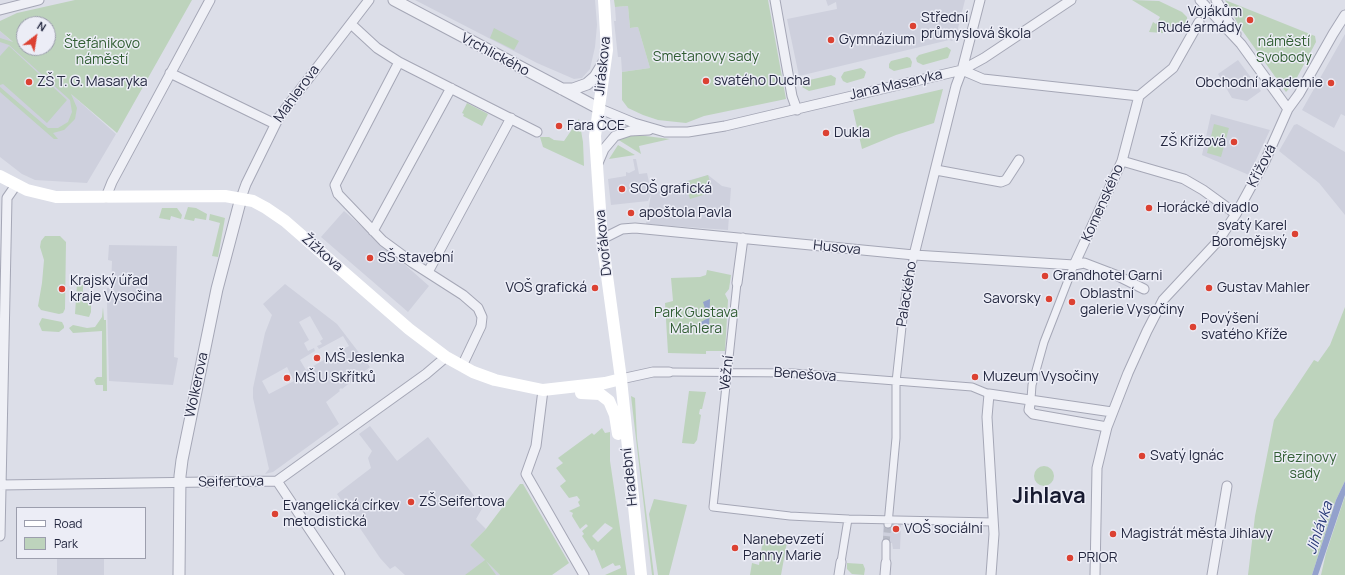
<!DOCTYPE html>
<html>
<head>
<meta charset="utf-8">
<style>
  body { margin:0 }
  #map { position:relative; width:1345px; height:575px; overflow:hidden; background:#dcdee8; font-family:Manrope,sans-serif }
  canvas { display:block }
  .legend { position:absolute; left:16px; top:507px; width:130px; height:52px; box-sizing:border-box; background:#ecedf6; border:1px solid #9c9ead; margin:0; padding:5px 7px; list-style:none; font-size:12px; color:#242840 }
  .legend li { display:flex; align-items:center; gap:8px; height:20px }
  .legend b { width:20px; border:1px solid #9c9ead }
  .north { position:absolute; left:16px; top:16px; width:40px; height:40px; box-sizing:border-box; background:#ecedf6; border:1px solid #9c9ead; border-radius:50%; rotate:31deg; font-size:11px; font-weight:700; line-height:16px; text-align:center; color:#242840 }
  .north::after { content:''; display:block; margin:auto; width:14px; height:18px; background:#dc4132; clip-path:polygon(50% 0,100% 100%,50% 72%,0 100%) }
</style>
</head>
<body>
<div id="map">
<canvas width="1345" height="575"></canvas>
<ul class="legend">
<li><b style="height:5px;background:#fff"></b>Road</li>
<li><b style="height:11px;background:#bdd3bc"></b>Park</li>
</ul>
<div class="north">N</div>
</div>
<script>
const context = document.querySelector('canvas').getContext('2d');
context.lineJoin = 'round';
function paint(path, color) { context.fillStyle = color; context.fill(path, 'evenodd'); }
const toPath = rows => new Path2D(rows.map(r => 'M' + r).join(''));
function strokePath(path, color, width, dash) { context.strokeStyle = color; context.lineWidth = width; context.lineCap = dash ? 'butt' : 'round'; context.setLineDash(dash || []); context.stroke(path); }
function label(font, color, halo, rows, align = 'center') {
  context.font = font + ' Manrope,sans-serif'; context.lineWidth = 3; context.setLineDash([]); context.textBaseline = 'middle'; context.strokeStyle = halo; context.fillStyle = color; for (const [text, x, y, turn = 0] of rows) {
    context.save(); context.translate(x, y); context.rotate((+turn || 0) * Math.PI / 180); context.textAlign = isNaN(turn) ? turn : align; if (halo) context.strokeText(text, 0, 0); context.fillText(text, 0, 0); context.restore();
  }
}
paint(toPath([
  [415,0,595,0,597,25,595,47,590,69,582,78,574,79,537,63],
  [826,0,965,0,957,32,957,37,952,41,949,40,799,76,787,19,837,9,836,2,828,6],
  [628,6,630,28,638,27,650,68,622,72,621,57,618,57,614,21,616,21,615,7],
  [0,31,116,134,87,183,35,180,22,174,0,157],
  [1345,34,1345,116,1341,114,1334,128,1302,110],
  [1238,60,1261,91,1247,101,1232,98,1218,74],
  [1211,114,1270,130,1249,175,1202,155],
  [1297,124,1345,152,1345,215,1319,183,1279,151,1294,125],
  [633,159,636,159,639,174,647,173,651,191,708,175,722,186,731,188,728,230,646,224,651,194,648,201,611,205,608,179,626,176,626,172,629,173,635,170],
  [344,211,429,286,408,312,321,237],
  [109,245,177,246,174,357,178,358,173,385,109,381,107,302,107,288,111,288,112,261,108,260],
  [285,284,337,324,370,367,342,389,341,388,339,390,340,391,326,402,339,424,273,472,265,474,269,469,253,398,253,388,265,333,272,315,263,304],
  [310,316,323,339,320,341,322,344,317,346,319,349,343,336,349,346,306,370,300,360,315,351,314,348,308,351,304,343,309,340,299,322],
  [287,367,294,381,269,394,262,381],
  [370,426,397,461,428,437,483,507,476,519,486,529,470,545,500,575,405,575,395,566,390,569,380,558,337,494,371,468,368,458,372,451,359,434],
  [883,523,901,525,900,549,893,549,892,543,883,543],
  [57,558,104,558,104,575,57,575]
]), '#ced0dd');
paint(toPath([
  [75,0,192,0,117,133,71,94,77,108,75,119,64,130,53,133,58,139,54,139,0,92,0,87,48,128,58,128,68,122,72,112,70,100,9,45,0,42,0,38,13,42,0,31,0,21,17,13],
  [24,24,48,24,48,48,24,48],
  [614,0,768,0,786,99,704,116,686,123,658,120,643,115,628,108,622,100,622,72,650,68,638,27,630,28,628,6,615,7],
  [1132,0,1159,1,1182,12,1187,17,1188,32,1175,24,1173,28,1168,25,1163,33,1149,32,1153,22,1156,24,1160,17],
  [1225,0,1315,36,1316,42,1294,83,1286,92,1239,26],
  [494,28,519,41,514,50,490,38],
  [9,46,67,100,47,123,3,84,0,85,0,56],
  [947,47,951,50,948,58,923,65,917,62,916,58,919,55],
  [907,57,910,58,912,62,911,67,894,71,889,68,889,64,891,61],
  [861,68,866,72,864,78,847,83,843,81,841,77,844,72],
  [831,75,836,78,835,85,809,91,802,87,805,81],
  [943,89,934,123,896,135,862,149,853,110],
  [467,103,488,114,482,126,463,116,464,114,462,113],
  [579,119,583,142,584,166,543,147,540,137,549,137,554,140,564,141],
  [1214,124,1229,128,1221,157,1207,153],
  [625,135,637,135,670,139,639,146,641,154,617,139],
  [618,145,635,155,609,159],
  [708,175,713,192,690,199,685,182],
  [188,207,196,208,207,214,206,220,195,218,194,221,184,219],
  [162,208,177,208,182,215,181,219,171,216,170,220,159,218],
  [210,214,225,218,218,257,212,256,220,223,209,220],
  [45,236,60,236,66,242,65,309,63,313,59,314,41,310,38,306,42,283,44,260,40,247,41,241],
  [707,270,731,275,729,289,725,294,728,300,725,351,706,351,706,354,668,353,665,303,673,301,671,278,700,277,706,275],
  [77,284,83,285,83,303,91,303,91,312,89,317,75,314],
  [103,307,104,320,106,320,107,391,103,391,103,385,96,385,94,380,97,377,102,377,102,331,73,333,69,328,73,325,87,328,95,327,102,317],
  [1345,307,1345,481,1336,500,1312,575,1248,575,1255,516,1274,420,1314,360,1318,362,1330,345],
  [42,318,62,322,64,326,64,328,59,332,42,331,39,324],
  [689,391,706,392,702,409,700,409,699,414,701,415,697,440,694,444,682,443],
  [631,396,635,398,637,438,654,575,652,575],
  [602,428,605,433,610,432,610,461,627,575,605,575,621,568,620,565,615,566,613,563,602,569,594,549,592,551,589,547,582,536,584,534,582,531,588,526,586,524,580,529,572,516,573,513,569,511,580,506,578,502,580,500,577,496,569,498,560,486,566,481,556,468,563,463,558,458,592,433,594,435],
  [605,523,613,528,598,542,592,536],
  '1034 476a10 10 0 1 1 20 0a10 10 0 1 1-20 0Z',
  [520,484,523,484,569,563,552,575,500,575,486,561,496,575,465,575,485,560,470,545,486,529],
  [1345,496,1345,575,1321,575,1326,553],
  [654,499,687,505,669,575,658,575,649,514],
  [763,539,787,542,781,575,750,575,752,563,759,565],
  [847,563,863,564,865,569,864,575,852,574,847,569]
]), '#bdd3bc');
paint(toPath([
  [710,299,709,331,700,324,701,322,708,318,703,302],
  [1345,481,1345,495,1318,575,1312,575,1336,500]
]), '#93a1cc');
strokePath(toPath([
  [886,543,888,524]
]), '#b7bac6', 7, [7, 3.5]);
const pedestrian = toPath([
  [737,283,713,507,790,516,848,519,993,522],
  [669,372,793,373,972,387,989,394],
  [1031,399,1032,385,1044,342,1074,265],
  [888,524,896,438,896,382,905,299,914,255],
  [886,543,886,563],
  [841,562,848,519]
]);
const minor = toPath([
  [775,0,792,96,797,110],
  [1200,0,1241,44,1288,109],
  [1216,0,1236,34],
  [0,10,39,0],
  [351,24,377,48,399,62,537,132],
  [399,62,335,185,338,194,383,241,413,263,463,295,478,308,482,317,481,326,462,366],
  [962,70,983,79,1139,96],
  [170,73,275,124],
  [598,108,634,123,665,132,688,132,725,126,962,70,984,58,1071,0],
  [1122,161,1184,179,1203,190,1236,214],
  [598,163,604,149,615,136,630,131,649,130],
  [936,170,1001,182,1006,180,1019,160],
  [106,197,112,182,210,0],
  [241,198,246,184,279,117,369,0],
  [373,231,451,88],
  [602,239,622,229,635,228,914,255,1074,265,1084,263,1118,276,1144,289],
  [914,255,956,86,962,70,980,0],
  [1074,265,1122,161,1139,96,1173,68,1199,22],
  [428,272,511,118],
  [737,283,743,238],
  [621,379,653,372,669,372],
  [543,390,536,446,526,474,584,575],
  [1031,399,1029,410,1033,414,1107,427],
  [277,481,340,575],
  [0,485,277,481,426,374,446,357],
  [0,536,7,198,16,185],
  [839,575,841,562],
  [885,575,886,563],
  [991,575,994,534,987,417,989,394,1112,412],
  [1095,575,1097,468,1107,427,1128,373,1147,331,1163,300,1218,241,1236,214,1265,161,1288,109,1299,94,1333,34,1345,15],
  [1212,575,1227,486]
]);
const tertiary = toPath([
  [394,0,598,108],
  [562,89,573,89,587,84,595,77,604,62],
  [179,575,180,476,182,460,217,289,241,198]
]);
strokePath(pedestrian, '#a5a7b6', 9);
strokePath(minor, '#a5a7b6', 11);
strokePath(tertiary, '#a5a7b6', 13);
strokePath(pedestrian, '#eff0f6', 7);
strokePath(minor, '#eff0f6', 9);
strokePath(tertiary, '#eff0f6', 11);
strokePath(toPath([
  [604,0,607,50,595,136,602,239,621,379,641,575],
  [0,176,27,190,56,197,225,196,253,201,266,208,285,221,409,329,446,357,473,372,495,380,543,390,605,383,621,379],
  [581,393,600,394,609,401,615,415,618,434]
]), '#fff', 12);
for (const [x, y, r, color] of [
  [1250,20,4,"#dc4132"],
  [913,26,4,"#dc4132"],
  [831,40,4,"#dc4132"],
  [706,81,4,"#dc4132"],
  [29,82,4,"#dc4132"],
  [1331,83,4,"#dc4132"],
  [559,126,4,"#dc4132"],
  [826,133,4,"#dc4132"],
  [1234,142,4,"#dc4132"],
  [622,189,4,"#dc4132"],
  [1149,208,4,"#dc4132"],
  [631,213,4,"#dc4132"],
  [1295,234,4,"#dc4132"],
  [370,258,4,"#dc4132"],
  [1045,276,4,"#dc4132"],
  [595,288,4,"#dc4132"],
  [1209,288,4,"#dc4132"],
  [62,289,4,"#dc4132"],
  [1049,299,4,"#dc4132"],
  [1072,302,4,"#dc4132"],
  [1193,327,4,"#dc4132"],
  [317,358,4,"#dc4132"],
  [975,377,4,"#dc4132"],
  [287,378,4,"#dc4132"],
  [1142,456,4,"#dc4132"],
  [411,502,4,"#dc4132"],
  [275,514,4,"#dc4132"],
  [896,529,4,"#dc4132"],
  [1113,534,4,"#dc4132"],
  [735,548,4,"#dc4132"],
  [1070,558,4,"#dc4132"]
]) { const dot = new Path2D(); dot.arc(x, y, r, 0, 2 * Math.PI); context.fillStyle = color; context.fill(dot); strokePath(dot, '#ecedf6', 1.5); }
label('14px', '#242840', '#ecedf6', [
  ["Vojákům",1242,12,"right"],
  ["Rudé armády",1242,28,"right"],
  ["Střední",921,18],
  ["průmyslová škola",921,34],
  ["Gymnázium",839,40],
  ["svatého Ducha",714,81],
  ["ZŠ T. G. Masaryka",37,82],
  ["Obchodní akademie",1323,83,"right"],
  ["Fara ČCE",567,126],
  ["Dukla",834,133],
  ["ZŠ Křížová",1226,142,"right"],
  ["SOŠ grafická",630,189],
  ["Horácké divadlo",1157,208],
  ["apoštola Pavla",639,213],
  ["svatý Karel",1287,226,"right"],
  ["Boromějský",1287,242,"right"],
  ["SŠ stavební",378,258],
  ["Grandhotel Garni",1053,276],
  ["Krajský úřad",70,281],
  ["kraje Vysočina",70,297],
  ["VOŠ grafická",587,288,"right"],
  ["Gustav Mahler",1217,288],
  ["Oblastní",1080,294],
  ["galerie Vysočiny",1080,310],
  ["Savorsky",1041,299,"right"],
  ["Povýšení",1201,319],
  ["svatého Kříže",1201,335],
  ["MŠ Jeslenka",325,358],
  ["Muzeum Vysočiny",983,377],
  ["MŠ U Skřítků",295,378],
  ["Svatý Ignác",1150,456],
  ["ZŠ Seifertova",419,502],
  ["Evangelická církev",283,506],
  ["metodistická",283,522],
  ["VOŠ sociální",904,529],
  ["Magistrát města Jihlavy",1121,534],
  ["Nanebevzetí",743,540],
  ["Panny Marie",743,556],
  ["PRIOR",1078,558]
], 'left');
label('14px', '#305d32', '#ecedf6', [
  ["náměstí",1284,42],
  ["Svobody",1284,58],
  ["Štefánikovo",102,44],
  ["náměstí",102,60],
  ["Smetanovy sady",706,57],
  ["Park Gustava",696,313],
  ["Mahlera",696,329],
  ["Březinovy",1305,458],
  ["sady",1305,474]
]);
label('14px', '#242840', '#ecedf6', [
  ["Vrchlického",495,55,28],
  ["Jiráskova",603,66,-84],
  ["Jana Masaryka",896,85,-13],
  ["Mahlerova",297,94,-54],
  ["Křížová",1262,166,-63],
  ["Komenského",1103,203,-66],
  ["Dvořákova",604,243,-96],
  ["Husova",837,248,6],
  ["Žižkova",322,253,41],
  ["Palackého",907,294,-81],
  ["Věžní",727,373,-84],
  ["Benešova",805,375,4],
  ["Wolkerova",197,385,-78],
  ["Hradební",630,477,-96],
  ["Seifertova",231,482,-1]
]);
label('italic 15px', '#2a3b78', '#ecedf6', [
  ["Jihlávka",1320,528,-71]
]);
label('bold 22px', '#171a30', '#ecedf6', [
  ["Jihlava",1049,497]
]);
</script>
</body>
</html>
